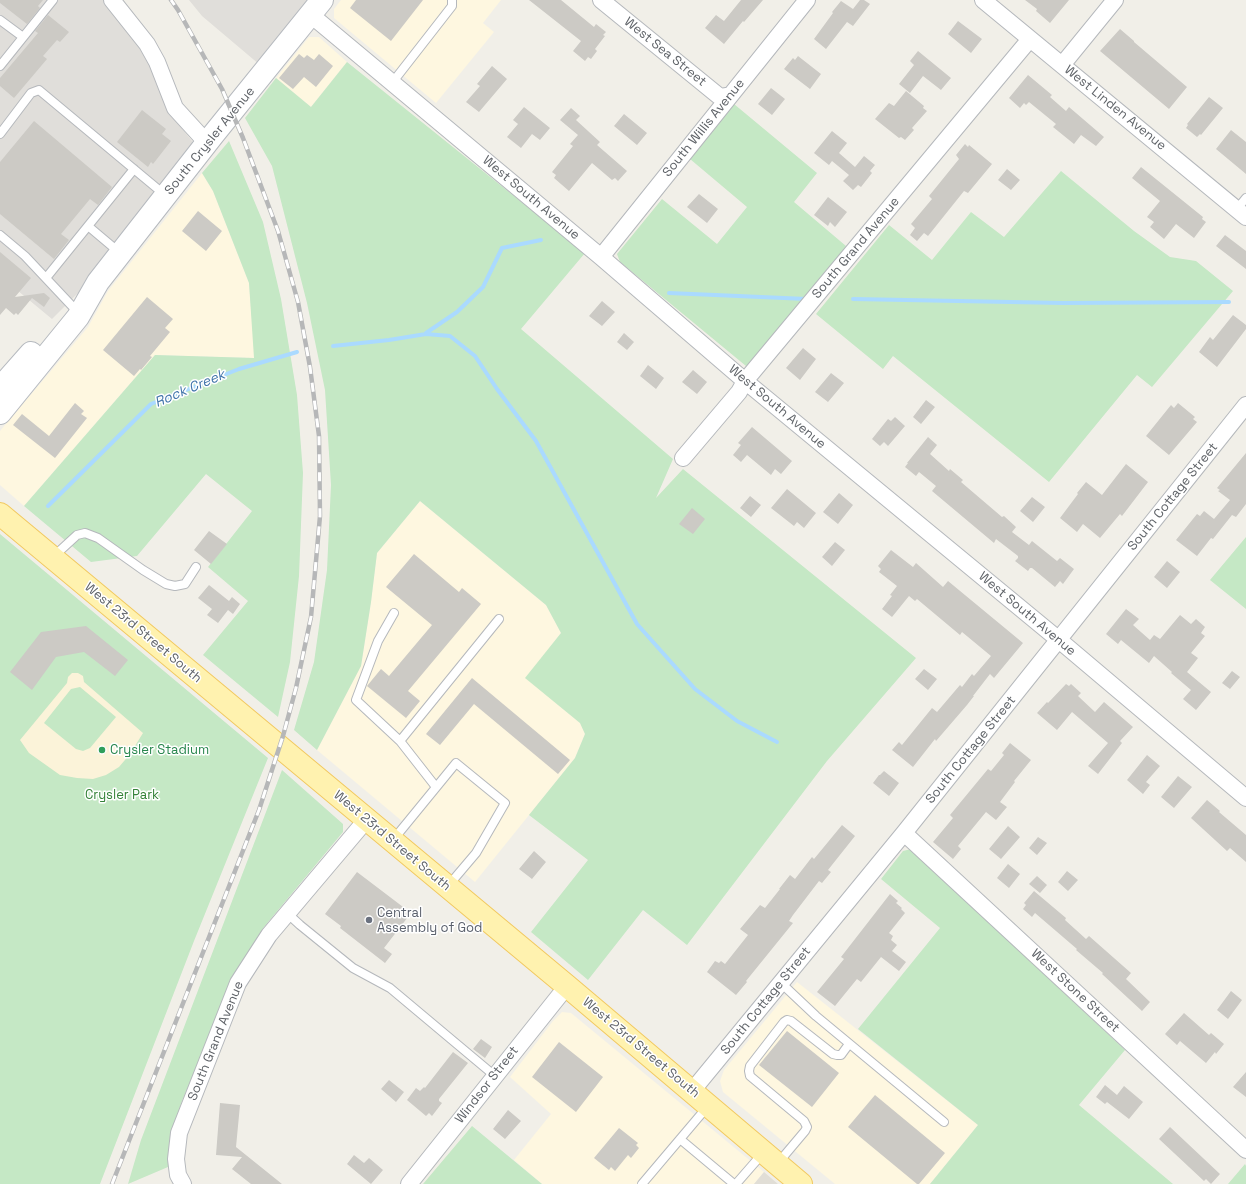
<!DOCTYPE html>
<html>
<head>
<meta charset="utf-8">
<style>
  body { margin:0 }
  canvas { display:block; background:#f1efe8 }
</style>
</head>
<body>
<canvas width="1246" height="1184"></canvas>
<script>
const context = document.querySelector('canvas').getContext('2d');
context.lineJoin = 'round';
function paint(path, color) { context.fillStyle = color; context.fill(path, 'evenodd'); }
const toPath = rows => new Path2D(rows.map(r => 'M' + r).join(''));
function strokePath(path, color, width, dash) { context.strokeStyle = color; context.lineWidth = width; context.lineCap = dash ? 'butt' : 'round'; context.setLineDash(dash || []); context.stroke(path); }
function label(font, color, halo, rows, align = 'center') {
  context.font = font + ' "Space Grotesk",sans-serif'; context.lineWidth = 3; context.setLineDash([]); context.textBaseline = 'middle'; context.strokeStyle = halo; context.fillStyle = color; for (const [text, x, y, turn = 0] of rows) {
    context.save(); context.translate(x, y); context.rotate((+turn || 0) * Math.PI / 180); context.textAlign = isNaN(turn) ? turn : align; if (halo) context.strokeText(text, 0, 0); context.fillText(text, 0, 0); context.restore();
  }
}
paint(toPath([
  [341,0,501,0,483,23,494,32,436,103,334,18,334,9],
  [309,37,319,37,347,62,311,107,276,78],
  [202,173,213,191,249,283,255,358,155,355,24,506,0,485,0,431,88,327,108,291],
  [420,501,546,605,561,633,526,678,580,723,585,734,575,758,475,882,317,750,361,666,371,602,377,553],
  [797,982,978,1125,930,1184,835,1184,723,1092,720,1081,724,1070],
  [562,1012,571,1013,764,1172,754,1184,542,1184,514,1160,551,1114,510,1077,553,1021]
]), '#fef7e0');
paint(toPath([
  [0,0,104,0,147,57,164,98,183,130,192,141,191,149,80,291,52,319,0,276],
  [189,0,311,0,260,65,202,16]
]), '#e0deda');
paint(toPath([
  [764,1172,778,1184,754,1184]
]), '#e1ded6');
paint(toPath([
  [347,62,585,253,521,329,673,459,656,498,683,469,916,658,827,761,687,945,643,910,588,980,531,932,588,860,529,815,575,758,585,734,580,723,525,678,561,633,546,605,420,501,377,553,371,602,361,666,317,750,294,730,314,662,327,570,331,485,325,390,307,303,272,166,245,118,276,78,311,107],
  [734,104,817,173,794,202,846,246,815,288,754,364,746,366,620,262,617,254,662,199,717,244,747,207,690,159],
  [229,141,263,222,281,299,297,395,303,473,299,576,290,662,278,717,203,655,248,601,208,567,252,511,206,474,137,556,91,562,24,506,155,355,254,358,249,283,213,191,202,173],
  [1061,171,1134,231,1170,257,1196,261,1233,291,1152,387,1137,375,1049,482,893,356,883,369,816,314,889,225,932,260,971,212,1004,237],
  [0,534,268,758,194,941,100,1184,0,1184],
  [1246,537,1246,609,1210,580],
  [282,770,343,824,343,832,264,927,237,970,182,1101,170,1137,168,1167,128,1184,141,1140],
  [911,849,1125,1050,1079,1105,1173,1184,930,1184,978,1125,858,1029,940,928,881,879,903,851],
  [472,1126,542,1184,423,1184],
  [1245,1164,1246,1166,1246,1184,1228,1184]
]), '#c5e8c5');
paint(toPath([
  [72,673,78,673,83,676,84,682,143,733,130,754,119,767,106,775,93,779,77,778,60,775,29,753,20,740,67,683,68,677],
  [80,687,116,717,90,748,83,751,76,749,44,723,71,689]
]), '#fbf3d9');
strokePath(toPath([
  [669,293,807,299],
  [853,299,1063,303,1229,302],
  [426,333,457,312,483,287,502,248,541,240],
  [333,346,389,340,426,334,450,336,475,356,497,389,536,441,637,624,695,689,737,721,777,742],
  [48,506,151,404,239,369,297,352]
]), '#aadaff', 4);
paint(toPath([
  [0,0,43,0,38,6,40,8,27,24,0,3],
  [356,0,423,0,391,41,350,8],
  [529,0,561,0,594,27,596,24,606,32,603,35,605,36,595,49,597,51,591,59,588,57,585,61,573,51,581,41],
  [741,0,763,0,744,22,743,21,724,44,705,28,716,15,724,21],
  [860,0,864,0,870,4,853,26,847,22,826,49,814,39,833,13,832,12,841,1,853,9],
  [1025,0,1069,0,1050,23,1036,11,1037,9],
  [48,15,69,32,60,42,57,40,43,56,47,59,14,98,0,86,0,78,38,33,35,31],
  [958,21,982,39,971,53,948,34],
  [1120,29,1134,41,1134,42,1187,87,1169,109,1100,51],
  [918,51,951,78,941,90,923,76,910,93,899,84,914,65,910,61],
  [299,54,304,58,307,55,314,60,319,54,333,66,316,87,304,77,293,89,279,78],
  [798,56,821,74,810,89,784,69,793,58,795,60],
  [492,66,507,79,479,112,466,102,480,86,477,84],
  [1028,75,1052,95,1050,97,1066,111,1069,107,1104,137,1096,146,1081,135,1074,144,1053,127,1056,124,1029,102,1026,105,1024,103,1020,108,1009,98],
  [771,88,785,99,772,115,758,104],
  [906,91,924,106,923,108,927,111,912,128,914,130,905,140,901,137,899,138,875,119,889,103,894,106],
  [1209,97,1223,108,1201,135,1200,134,1197,137,1186,128,1188,125,1187,124],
  [524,107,550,128,540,140,532,134,521,148,507,137,518,124,513,120],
  [571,108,580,116,576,120,600,142,597,145,627,171,618,181,615,178,612,180,592,163,569,191,554,178,556,175,552,172,573,146,570,144,578,135,560,120],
  [142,110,166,129,162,134,171,141,153,164,151,162,148,167,117,142],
  [624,114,647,133,637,145,614,126],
  [34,121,112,187,98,205,90,199,61,234,69,240,54,259,0,214,0,162],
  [1231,130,1246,142,1246,174,1216,149],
  [832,131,847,143,839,153,855,167,864,156,875,165,870,171,872,173,861,187,858,185,853,190,843,181,849,175,832,161,829,165,814,153],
  [965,144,968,147,969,145,992,164,968,193,964,191,928,236,924,233,917,241,910,235,915,228,911,224,932,199,929,196,959,159,956,155],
  [1141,167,1203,217,1202,219,1206,222,1194,238,1176,224,1164,239,1150,227,1154,222,1147,217,1160,201,1132,178],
  [1007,169,1020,180,1011,190,998,180],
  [699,194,718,209,707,223,687,207],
  [828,197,847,212,835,227,830,222,828,226,814,215],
  [198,211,222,231,206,251,182,231],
  [1225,235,1246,251,1246,269,1216,246],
  [0,252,31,278,15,297,44,293,50,298,44,307,32,298,18,315,16,313,14,315,6,308,0,315],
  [147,297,173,319,165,328,170,332,150,356,152,357,141,370,140,369,134,376,103,350],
  [602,301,615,312,602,326,589,316],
  [1233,315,1246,325,1246,329,1217,367,1199,352,1210,337,1213,340],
  [624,333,634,342,627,350,617,342],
  [803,348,816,359,800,380,786,368],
  [648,365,664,378,656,389,640,376],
  [693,370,707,382,697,394,682,382],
  [831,373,844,383,828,402,815,392],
  [926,400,935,407,921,424,913,417],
  [75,403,84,411,81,414,87,418,55,458,13,425,22,414,49,436],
  [1178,403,1195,417,1193,419,1197,422,1169,455,1146,436,1171,405,1174,408],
  [895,417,905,426,888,446,884,442,880,446,872,439,888,419,891,421],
  [752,427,792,461,781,474,775,469,771,475,747,455,741,462,733,455,741,445,738,443],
  [928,437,937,445,930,454,949,471,950,469,963,480,961,482,1002,517,1004,516,1016,527,1012,532,1029,545,1032,541,1057,561,1060,558,1074,569,1063,584,1060,581,1055,587,1032,568,1030,568,1028,571,1015,561,1018,558,1018,556,996,539,994,543,932,491,936,486,919,472,916,476,905,467,908,463,907,463],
  [1246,453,1246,504,1236,517,1232,515,1213,539,1211,538,1197,556,1176,540,1197,514,1200,516,1204,511,1214,519,1230,500,1218,491,1220,490,1217,488],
  [1126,464,1148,482,1122,516,1120,514,1100,538,1083,524,1077,532,1060,518,1078,494,1077,493,1086,482,1102,495],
  [787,489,816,513,804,528,797,522,794,526,771,508],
  [839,493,853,505,838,524,823,512],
  [750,496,761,505,751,517,740,508],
  [1032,497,1045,507,1033,522,1020,511],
  [692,508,705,519,693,534,679,524],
  [209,531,227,544,211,564,194,550],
  [835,542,845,550,832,566,822,557],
  [891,550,913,567,916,563,943,587,948,581,1023,643,994,678,990,674,973,696,974,696,967,705,936,741,935,739,913,767,892,750,899,742,902,745,932,708,937,712,960,685,962,687,972,674,974,676,991,656,962,632,960,635,917,599,915,601,909,596,892,617,882,609,892,596,890,595,897,586,879,572,881,569,878,566],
  [414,554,459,592,462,588,481,604,408,691,420,701,406,718,367,686,381,669,389,676,432,625,386,587],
  [1167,561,1180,572,1167,588,1154,577],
  [209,585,229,601,232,597,240,604,233,614,228,610,218,623,207,615,212,609,198,598],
  [1126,609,1139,619,1133,625,1150,640,1154,635,1160,639,1180,615,1191,624,1196,619,1205,627,1201,633,1205,636,1191,653,1198,658,1187,672,1211,692,1196,710,1183,699,1191,690,1171,673,1172,672,1154,656,1149,663,1121,640,1118,644,1106,634],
  [86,626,128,660,115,676,84,652,56,657,32,690,10,672,41,632],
  [924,669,937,679,928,690,915,679],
  [1232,671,1240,677,1230,689,1222,683],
  [472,678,570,760,558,774,474,704,440,745,426,734],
  [1066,684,1069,686,1071,684,1081,693,1078,696,1095,712,1104,702,1133,727,1120,741,1122,743,1098,774,1088,766,1108,743,1072,712,1057,730,1037,713,1047,702,1048,703],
  [1010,743,1031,760,1014,781,1015,782,1000,802,1007,807,996,820,986,812,958,846,961,849,953,859,933,842,953,818,950,815,988,769,991,771,1004,755,1002,753],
  [1147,755,1160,766,1146,782,1150,785,1143,794,1127,780],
  [884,771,899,783,889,796,873,783,879,775,880,775],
  [1178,776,1192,787,1174,808,1161,797],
  [1207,800,1220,811,1219,812,1246,835,1246,862,1230,848,1227,851,1191,818],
  [842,825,855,836,828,870,831,872,822,883,819,881,793,915,789,921,793,923,746,981,747,982,736,995,707,972,715,961,719,963,721,961,725,964,748,935,740,929,760,905,765,908,780,889,779,889,790,875,795,879,812,857,814,859],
  [1008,826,1020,837,1001,859,989,849],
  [1038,837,1047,843,1037,855,1029,848],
  [534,851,546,862,532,879,519,869],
  [1008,864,1020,874,1009,888,997,878],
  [1067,871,1078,880,1068,891,1058,882],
  [357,872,411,913,384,948,392,954,385,963,340,928,341,926,325,914],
  [1037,876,1047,885,1040,893,1029,884],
  [1034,891,1066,918,1065,920,1086,939,1089,936,1131,973,1126,979,1150,1002,1142,1011,1102,974,1103,973,1076,950,1077,949,1035,913,1032,917,1023,909,1026,905,1024,903],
  [890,894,898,901,896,903,902,908,901,909,905,913,889,933,893,936,891,940,897,945,892,951,906,962,899,971,881,957,861,982,857,979,835,1006,817,992,844,959,841,957],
  [1231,991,1242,1000,1228,1019,1217,1010],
  [1184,1013,1209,1035,1211,1033,1224,1044,1216,1054,1215,1052,1206,1063,1180,1041,1177,1045,1165,1034],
  [787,1031,839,1073,812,1107,759,1065],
  [481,1039,492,1047,485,1058,473,1049],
  [559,1042,603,1077,576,1112,532,1077],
  [453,1052,468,1063,439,1099,439,1101,442,1103,432,1116,429,1113,426,1116,407,1100,416,1088,420,1091,424,1087,425,1088],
  [1246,1072,1246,1097,1233,1087],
  [389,1080,404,1092,396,1102,381,1089],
  [1105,1085,1117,1095,1124,1086,1143,1102,1129,1119,1107,1102,1105,1104,1096,1097],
  [875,1095,945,1153,919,1184,917,1184,848,1127],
  [220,1103,240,1105,236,1147,282,1184,251,1184,232,1169,242,1157,216,1155],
  [508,1110,521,1121,505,1139,493,1129],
  [1170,1127,1220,1174,1211,1184,1206,1179,1204,1181,1159,1139],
  [619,1128,638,1143,636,1145,639,1148,631,1158,628,1155,615,1171,611,1167,609,1170,594,1158],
  [354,1155,364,1163,369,1158,383,1170,371,1184,347,1164]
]), '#cccac5');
const lane = toPath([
  [0,20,23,37],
  [0,66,53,0],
  [392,83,452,6,452,0],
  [0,134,31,93,39,90,165,195],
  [1237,209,1246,198],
  [88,226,120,253],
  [0,235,25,256,72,306],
  [46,278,134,169],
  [53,557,77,535,85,533,98,538,143,570,166,584,175,586,185,584,196,567],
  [394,613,378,641,356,700,400,741,436,787],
  [400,741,499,619],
  [393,840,456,763,505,803,476,853,448,886],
  [287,913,300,925,353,968,390,988,495,1076],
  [781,983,816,1016,944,1122],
  [680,1139,734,1184],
  [778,1163,805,1131,807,1127,804,1121,750,1076,749,1071,750,1066,784,1022,787,1020,791,1021,833,1054,837,1055,841,1055,849,1044],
  [642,1184,708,1106],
  [736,1184,763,1153]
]);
const street = toPath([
  [112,0,147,44,157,62,175,108,207,143],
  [601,0,720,97,731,95],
  [983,0,1246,217],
  [311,15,601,257,745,381,1059,640,1246,798],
  [1062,65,1115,0],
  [601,257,807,0],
  [683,458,739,392,745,381,1030,39],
  [904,833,1246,1150],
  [692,1091,904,833,1246,405],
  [183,1184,178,1175,176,1159,179,1133,238,983,269,935,367,819],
  [409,1184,567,986]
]);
const secondary = toPath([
  [0,388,31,353],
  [0,413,78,317,98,282,213,135,322,0]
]);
const primary = toPath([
  [0,514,567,986,801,1184]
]);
strokePath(lane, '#b5b8bc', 10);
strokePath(street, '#b5b8bc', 18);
strokePath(secondary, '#b6babf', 24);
strokePath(primary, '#f2c960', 24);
strokePath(lane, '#fff', 8);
strokePath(street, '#fff', 16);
strokePath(secondary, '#fff', 22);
strokePath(primary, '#fff2af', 22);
const rail = toPath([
  [112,1184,259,810,283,736,296,688,311,617,320,516,319,436,310,367,298,302,278,231,243,138,222,89,178,10,171,0]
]);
strokePath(rail, '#b6b7b8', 4.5);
strokePath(rail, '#fff', 3, [9]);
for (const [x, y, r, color] of [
  [102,750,4,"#2e9e5b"],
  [369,920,4,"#6b7280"]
]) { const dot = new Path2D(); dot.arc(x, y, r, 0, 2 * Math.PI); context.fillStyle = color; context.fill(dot); strokePath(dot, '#fff', 1.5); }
label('13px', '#5f6368', '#fff', [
  ["West Sea Street",665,52,39],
  ["West Linden Avenue",1115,108,39],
  ["South Willis Avenue",704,128,-51],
  ["South Crysler Avenue",210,141,-51],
  ["West South Avenue",531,198,40],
  ["South Grand Avenue",856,248,-50],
  ["West South Avenue",777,407,40],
  ["South Cottage Street",1173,497,-51],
  ["West South Avenue",1027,614,40],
  ["West 23rd Street South",143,633,40],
  ["South Cottage Street",971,750,-51],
  ["West 23rd Street South",392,841,40],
  ["West Stone Street",1075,991,43],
  ["South Cottage Street",766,1001,-51],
  ["South Grand Avenue",216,1041,-68],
  ["West 23rd Street South",641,1048,40],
  ["Windsor Street",487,1085,-52]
]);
label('13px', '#27864d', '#fff', [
  ["Crysler Stadium",110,750]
], 'left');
label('13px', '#348238', '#fff', [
  ["Crysler Park",122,795]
]);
label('13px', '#5b616d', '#fff', [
  ["Central",377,913],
  ["Assembly of God",377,928]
], 'left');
label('italic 14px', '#4174aa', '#fff', [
  ["Rock Creek",190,389,-23]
]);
</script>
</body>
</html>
